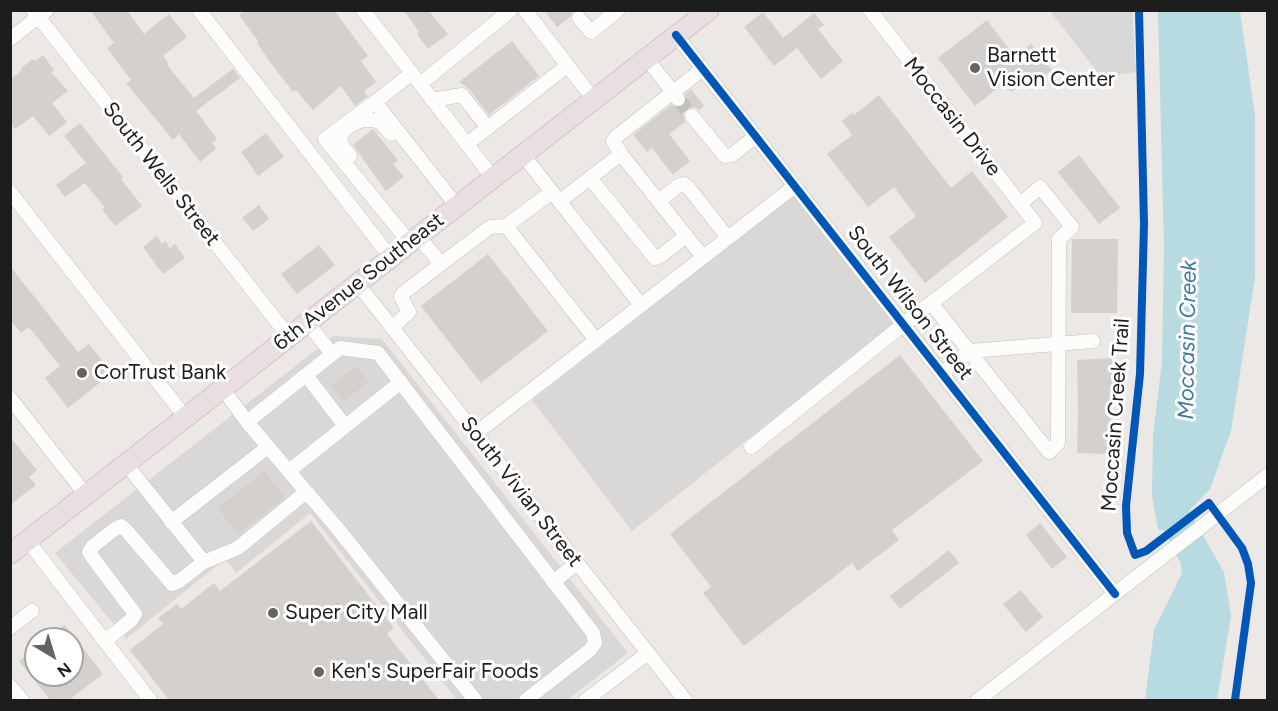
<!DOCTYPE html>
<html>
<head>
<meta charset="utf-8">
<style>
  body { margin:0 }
  #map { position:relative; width:1278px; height:711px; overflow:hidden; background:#ebe8e5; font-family:Figtree,sans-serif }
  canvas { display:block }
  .frame { position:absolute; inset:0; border:12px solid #1d1d1d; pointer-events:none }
  .north { position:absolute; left:24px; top:627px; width:60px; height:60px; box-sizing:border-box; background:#fff; border:2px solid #a5a5a5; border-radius:50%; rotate:142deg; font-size:16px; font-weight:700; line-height:24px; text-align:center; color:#1d1d1d }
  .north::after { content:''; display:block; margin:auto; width:21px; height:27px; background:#656463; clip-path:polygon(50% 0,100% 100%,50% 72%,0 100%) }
</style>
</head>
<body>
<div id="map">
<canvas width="1278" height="711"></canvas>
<div class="frame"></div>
<div class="north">N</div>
</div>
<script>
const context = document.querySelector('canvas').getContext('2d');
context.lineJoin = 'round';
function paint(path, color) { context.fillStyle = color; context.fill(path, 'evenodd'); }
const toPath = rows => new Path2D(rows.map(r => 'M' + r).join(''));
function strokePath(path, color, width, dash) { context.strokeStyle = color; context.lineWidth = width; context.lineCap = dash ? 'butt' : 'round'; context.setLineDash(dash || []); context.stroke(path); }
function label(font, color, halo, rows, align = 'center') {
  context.font = font + ' Figtree,sans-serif'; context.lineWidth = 6; context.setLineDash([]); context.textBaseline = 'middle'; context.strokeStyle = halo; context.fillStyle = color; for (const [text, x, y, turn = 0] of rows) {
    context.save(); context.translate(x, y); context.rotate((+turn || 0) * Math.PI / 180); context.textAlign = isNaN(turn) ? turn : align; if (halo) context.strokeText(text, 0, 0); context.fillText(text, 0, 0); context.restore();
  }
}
paint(toPath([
  [1050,11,1132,11,1136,72,1102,78],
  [795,195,894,324,632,531,532,400],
  [334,336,382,339,628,653,567,700,457,700,310,513,236,573,225,559,126,639,55,553]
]), '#dad8d7');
paint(toPath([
  [1158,11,1240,11,1255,116,1255,277,1231,431,1210,489,1189,511,1224,572,1231,616,1217,700,1145,700,1154,630,1182,573,1181,564,1164,530,1158,530,1152,495,1153,435,1162,362,1164,247]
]), '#b7dbe0');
paint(toPath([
  [90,10,127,10,144,34,169,14,187,37,163,56,169,64,167,65,194,98,233,69,240,78,196,111,217,139,212,143,216,149,200,162,179,134,173,140,126,83,131,80,107,48,114,43],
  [245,10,334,10,368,56,361,61,376,82,364,91,368,96,355,106,341,86,313,110,296,90,293,92,270,62,257,43,259,42,239,15],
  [404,10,428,10,448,34,428,49,417,34,419,32],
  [544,10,574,10,570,17,557,27],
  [763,12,783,38,814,13,824,25,818,29,843,61,821,79,797,48,774,66,744,27],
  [987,20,1015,57,1031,44,1052,70,1036,82,1031,76,1011,92,1004,83,975,106,938,58],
  [512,41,539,76,489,115,469,89,459,82],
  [43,55,54,70,51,72,68,91,52,103,67,122,49,136,33,116,15,129,10,122,10,80,22,70,21,68,33,59,35,61],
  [691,89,704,106,699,110,695,107,687,109,683,113,685,122,669,134,690,161,673,175,652,148,647,152,633,135,671,105,678,108,684,106,687,99,685,94],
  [879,95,951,188,972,171,1008,217,925,283,889,237,916,216,894,187,868,207,827,154,852,135,842,121,852,113,854,115],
  [80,123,123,177,121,179,142,206,115,226,102,209,105,208,85,183,65,197,56,185,86,163,64,136],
  [373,129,398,160,393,164,404,177,386,191,353,145],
  [266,133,284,157,258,176,241,152],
  [1079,155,1120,208,1099,224,1058,172],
  [259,205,269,219,253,231,242,218],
  [157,236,162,244,165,241,170,248,175,244,185,258,163,274,143,247],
  [1072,239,1118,239,1117,313,1071,313],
  [319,245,335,265,297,294,281,274],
  [488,254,548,331,481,383,421,306],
  [10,266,78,352,89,344,112,373,68,408,45,378,60,366,29,327,21,333,10,320],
  [900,355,983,461,892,530,899,540,858,571,852,563,744,646,703,593,711,587,670,534],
  [1112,358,1114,405,1111,405,1110,454,1077,453,1078,412,1077,360],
  [356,366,369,382,344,401,331,386],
  [10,437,37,470,29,477,36,485,10,505],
  [264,471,285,497,238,535,218,508],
  [311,521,394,628,387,634,439,700,169,700,130,650,163,624,158,618,177,604,181,609,214,583,220,591],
  [1040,523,1067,557,1052,569,1026,535],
  [949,550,959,563,900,609,890,596],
  [1021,590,1043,617,1026,632,1003,604],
  [65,625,103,674,69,700,50,700,19,661,36,648,36,675,72,675,72,639,47,639]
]), '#d3d0ce');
strokePath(toPath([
  [678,99,692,116]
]), '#c2bfbd', 14, [14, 7]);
const minor = toPath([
  [33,10,289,337],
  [199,10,391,258],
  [363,10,493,178],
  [525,10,594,100],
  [579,18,591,32,618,10],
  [676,35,1115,594],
  [10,39,47,10],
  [420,84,511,10],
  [678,99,673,92,703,69],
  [432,100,462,95,488,128],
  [375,102,412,73],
  [692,116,725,156,732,155,756,136],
  [467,144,567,66],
  [621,154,613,141,616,137,673,92,647,59],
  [523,155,641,305],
  [350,156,341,144,340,137,343,131,353,124,363,120,373,120,380,122,391,134],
  [590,178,655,258,662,255,686,236],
  [10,192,186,418],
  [560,201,621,154,703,257],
  [659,201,679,185,684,184,688,187,728,238],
  [506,226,596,340],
  [418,236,441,264,490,227,506,226,552,192],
  [410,243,325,139,375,102,457,206],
  [357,283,685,700],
  [931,303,1049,452,1058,443,1059,239,1072,227,1040,187,1020,204],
  [307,322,332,354],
  [392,328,409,312,401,297,402,294,441,264],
  [942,373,970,351,1093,341],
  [306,375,345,426],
  [223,389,247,422],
  [10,398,86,495],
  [475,434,795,186],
  [751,447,904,324,1035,223,870,10],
  [126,464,204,562,238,548,306,492],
  [289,471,401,382],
  [171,522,268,447],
  [28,541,150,700],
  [553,582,577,563],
  [10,628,32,611],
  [105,641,131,620,135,614,93,558,89,552,93,546,115,529,121,526,126,530,172,584,179,581,204,562],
  [10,686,22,700],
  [475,700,338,529,247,422,340,348,378,353,593,633,595,643,590,650,526,700],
  [586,700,648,653],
  [978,700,1268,475]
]);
const highway = toPath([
  [10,554,709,10]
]);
strokePath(minor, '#c4c3c1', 15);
strokePath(highway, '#c19baa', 21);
strokePath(minor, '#fcfcfb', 14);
strokePath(highway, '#e9dee1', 20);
strokePath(toPath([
  [1139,10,1144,224,1140,374,1126,506,1127,533,1135,555,1146,551,1209,503,1242,548,1248,564,1251,583,1235,700],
  [676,35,1115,594]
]), '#0057b8', 8);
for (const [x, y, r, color] of [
  [975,68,6,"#656463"],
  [82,373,6,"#656463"],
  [273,613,6,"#656463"],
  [319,672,6,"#656463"]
]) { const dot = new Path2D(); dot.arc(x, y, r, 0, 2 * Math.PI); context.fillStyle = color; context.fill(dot); strokePath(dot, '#fff', 2); }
label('21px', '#1d1d1d', '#fff', [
  ["Barnett",987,56],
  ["Vision Center",987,80],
  ["CorTrust Bank",94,373],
  ["Super City Mall",285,613],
  ["Ken's SuperFair Foods",331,672]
], 'left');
label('21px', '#1d1d1d', '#fff', [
  ["Moccasin Drive",952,117,52],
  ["South Wells Street",161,174,52],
  ["6th Avenue Southeast",359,282,-38],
  ["South Wilson Street",910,303,52],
  ["Moccasin Creek Trail",1116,415,-86],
  ["South Vivian Street",521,492,52]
]);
label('italic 22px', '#42799f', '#fff', [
  ["Moccasin Creek",1188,340,-89]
]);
</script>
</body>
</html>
